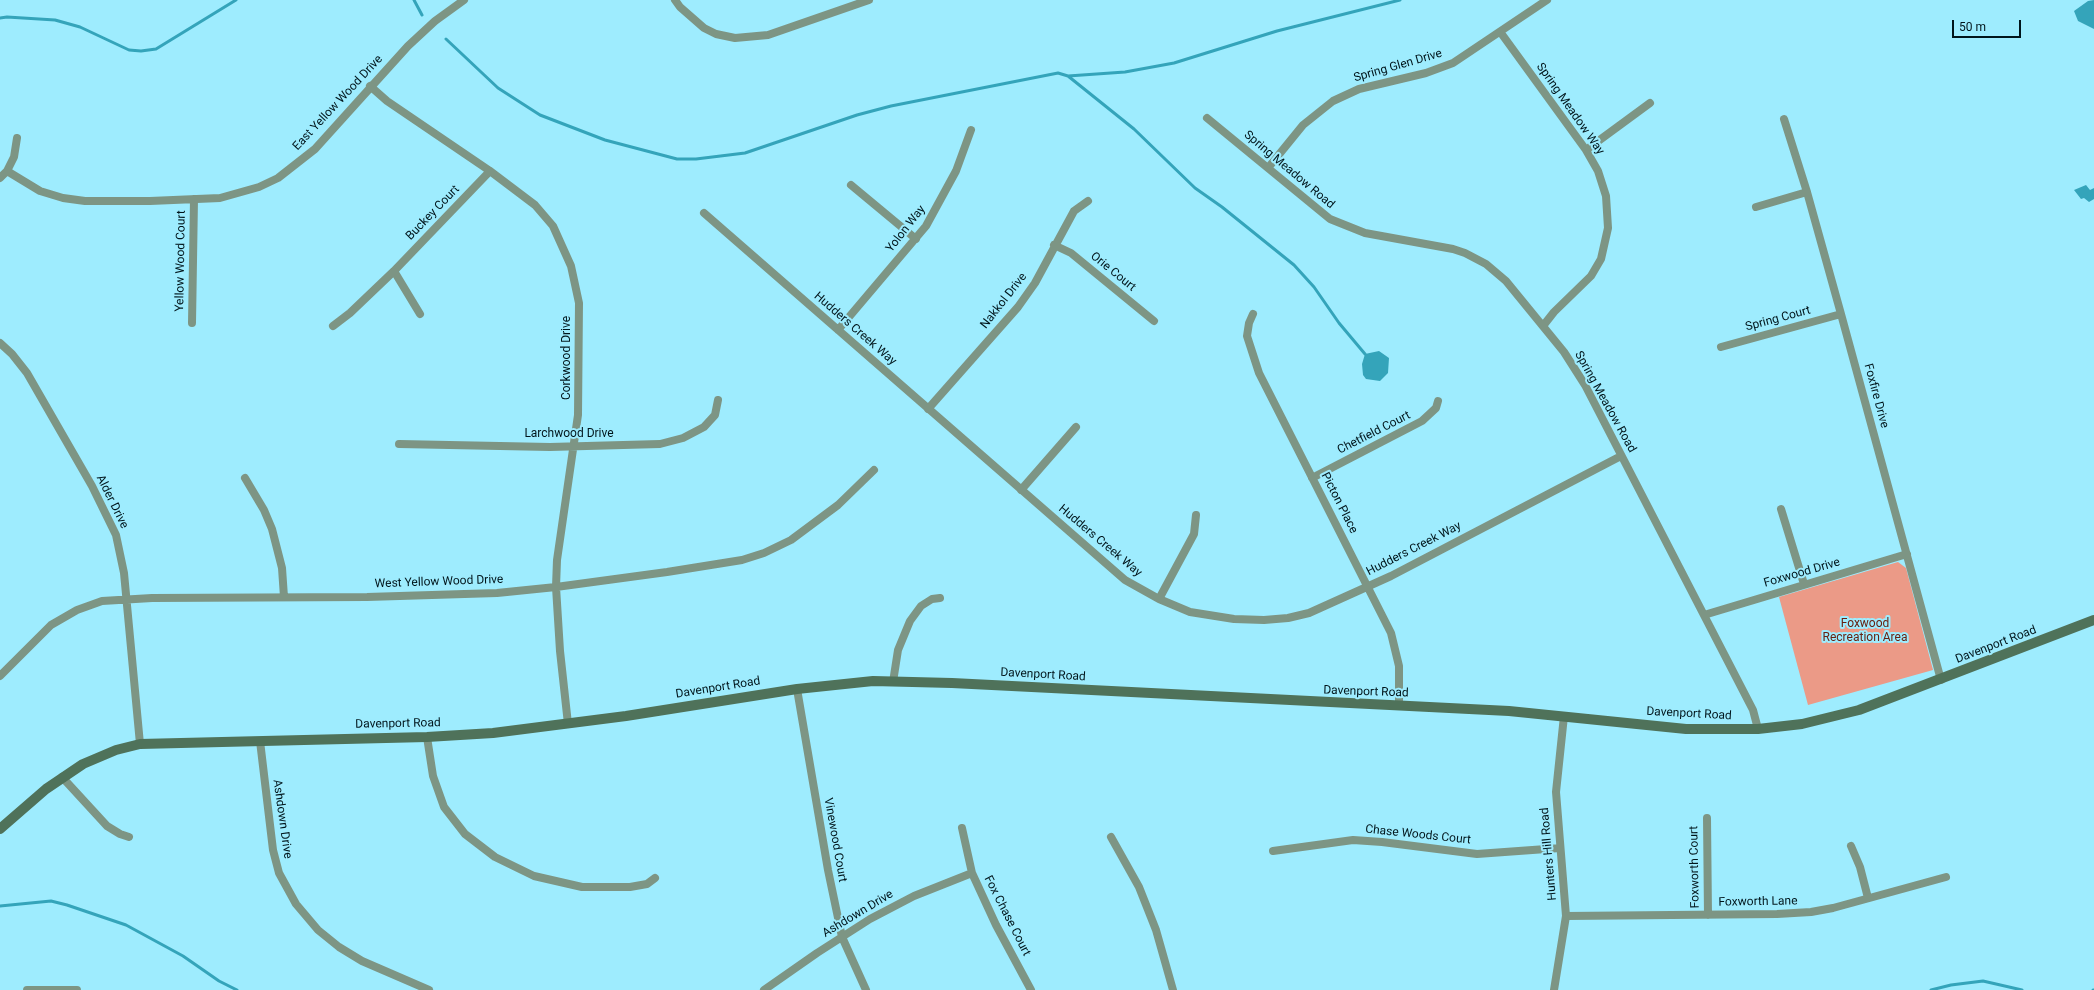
<!DOCTYPE html>
<html>
<head>
<meta charset="utf-8">
<style>
  body { margin:0 }
  #map { position:relative; width:2094px; height:990px; overflow:hidden; background:#9eecfe; font-family:Roboto,sans-serif }
  canvas { display:block }
  .scale { position:absolute; left:1952px; top:20px; width:69px; height:18px; box-sizing:border-box; border:2px solid #00151b; border-top:0; padding-left:5px; font-size:12px; line-height:14px; white-space:nowrap; color:#00151b; -webkit-text-stroke:3px #9eecfe; paint-order:stroke }
</style>
</head>
<body>
<div id="map">
<canvas width="2094" height="990"></canvas>
<div class="scale">50 m</div>
</div>
<script>
const context = document.querySelector('canvas').getContext('2d');
context.lineJoin = 'round';
function paint(path, color) { context.fillStyle = color; context.fill(path, 'evenodd'); }
const toPath = rows => new Path2D(rows.map(r => 'M' + r).join(''));
function strokePath(path, color, width, dash) { context.strokeStyle = color; context.lineWidth = width; context.lineCap = dash ? 'butt' : 'round'; context.setLineDash(dash || []); context.stroke(path); }
function label(font, color, halo, rows, align = 'center') {
  context.font = font + ' Roboto,sans-serif'; context.lineWidth = 4; context.setLineDash([]); context.textBaseline = 'middle'; context.strokeStyle = halo; context.fillStyle = color; for (const [text, x, y, turn = 0] of rows) {
    context.save(); context.translate(x, y); context.rotate((+turn || 0) * Math.PI / 180); context.textAlign = isNaN(turn) ? turn : align; if (halo) context.strokeText(text, 0, 0); context.fillText(text, 0, 0); context.restore();
  }
}
paint(toPath([
  [1898,562,1906,568,1933,670,1808,705,1779,597]
]), '#eb9a87');
paint(toPath([
  [2094,0,2094,29,2078,21,2074,11,2088,1],
  [2086,185,2090,190,2094,188,2094,199,2089,202,2084,198,2081,199,2074,190],
  [1379,351,1389,358,1388,373,1380,381,1366,379,1363,375,1362,364,1365,354]
]), '#34a4ba');
strokePath(toPath([
  [414,0,422,15],
  [0,18,7,17,55,20,80,27,129,50,141,51,156,49,236,0],
  [446,39,498,88,540,115,605,140,677,159,696,159,745,153,857,115,891,106,1058,73,1068,76,1134,129,1195,188,1222,207,1294,265,1314,287,1339,323,1365,354],
  [1068,76,1125,72,1174,63,1277,31,1400,0],
  [0,906,51,901,67,905,126,925,183,956,219,981,237,990],
  [1931,990,1951,985,1983,981,2022,990],
  [2093,990,2094,990]
]), '#34a4ba', 3);
strokePath(toPath([
  [675,0,680,7,704,28,716,34,735,38,768,35,869,0],
  [1501,33,1586,150,1598,171,1606,196,1608,228,1601,259,1591,276,1554,312,1543,326],
  [370,86,387,101,490,171,535,205,553,226,571,266,579,303,578,415,557,560,556,587,560,651,568,724],
  [1207,118,1330,219,1365,233,1453,249,1465,253,1486,264,1506,281,1564,352,1585,385,1753,710,1758,729],
  [1784,119,1807,192,1841,314,1941,680],
  [1586,150,1650,103],
  [1268,168,1303,125,1333,101,1359,89,1426,73,1453,63,1547,0],
  [7,171,40,191,63,198,85,201,150,201,220,198,259,187,278,178,315,149,408,46,435,21,464,0],
  [0,178,7,171,14,157,17,138],
  [851,185,916,239],
  [1756,207,1807,192],
  [704,213,1125,580,1159,599,1190,612,1234,619,1264,620,1288,618,1309,613,1391,576,1621,456],
  [1054,245,1071,253,1154,321],
  [394,271,420,314],
  [1253,314,1249,323,1247,336,1259,373,1391,633,1399,666,1399,706],
  [192,323,194,199],
  [333,326,350,313,394,271,490,171],
  [838,330,926,226,956,171,971,130],
  [0,343,12,354,27,373,92,486,116,535,124,573,140,744],
  [1721,347,1841,314],
  [928,409,1018,307,1035,283,1074,211,1088,201],
  [399,444,550,447,660,444,683,438,704,427,715,415,718,400],
  [245,478,264,510,272,529,282,568,284,597],
  [1312,478,1422,421,1436,408,1438,401],
  [1021,490,1076,427],
  [1781,509,1804,584],
  [1159,599,1194,534,1196,515],
  [1704,615,1907,554],
  [0,676,51,625,77,610,102,601,152,598,367,597,497,593,556,587,667,572,742,560,764,553,791,540,838,505,874,470],
  [893,682,898,650,910,621,921,606,932,599,940,598],
  [797,689,828,870,842,937,866,990],
  [427,737,433,776,444,807,465,834,495,857,534,876,582,887,630,887,647,884,655,878],
  [260,741,273,850,279,873,296,904,318,930,339,947,362,961,429,990],
  [62,777,107,826,120,834,129,837],
  [1707,818,1708,915],
  [962,828,972,873,996,925,1031,990],
  [1111,837,1139,887,1156,930,1173,990],
  [1851,846,1860,867,1868,898],
  [1273,851,1353,840,1382,842,1477,854,1560,848],
  [1566,916,1777,914,1811,912,1833,908,1946,877],
  [27,990,77,990],
  [764,990,817,953,870,919,914,896,972,873],
  [1554,990,1566,916,1556,792,1564,716]
]), '#7d9584', 8);
strokePath(toPath([
  [0,829,46,789,83,764,116,750,140,744,427,737,493,733,626,716,797,689,873,681,952,683,1509,711,1686,729,1758,729,1802,724,1859,710,2094,620]
]), '#4f725a', 10);
label('12px', '#00151b', '#9eecfe', [
  ["Spring Glen Drive",1398,66,-16],
  ["East Yellow Wood Drive",338,103,-47],
  ["Spring Meadow Way",1570,109,55],
  ["Spring Meadow Road",1289,170,40],
  ["Buckey Court",433,213,-46],
  ["Yolon Way",906,229,-52],
  ["Yellow Wood Court",181,261,-89],
  ["Orie Court",1113,272,39],
  ["Nakkol Drive",1004,301,-52],
  ["Spring Court",1778,319,-15],
  ["Hudders Creek Way",855,329,41],
  ["Corkwood Drive",567,358,-90],
  ["Foxfire Drive",1876,396,75],
  ["Spring Meadow Road",1605,402,61],
  ["Chetfield Court",1374,433,-27],
  ["Larchwood Drive",569,434],
  ["Alder Drive",112,502,64],
  ["Picton Place",1339,503,63],
  ["Hudders Creek Way",1100,541,40],
  ["Hudders Creek Way",1414,549,-27],
  ["Foxwood Drive",1802,573,-16],
  ["West Yellow Wood Drive",439,582,-2],
  ["Davenport Road",1996,645,-21],
  ["Davenport Road",1043,675,3],
  ["Davenport Road",718,688,-9],
  ["Davenport Road",1366,692,2],
  ["Davenport Road",1689,714,3],
  ["Davenport Road",398,724,-1],
  ["Ashdown Drive",282,819,82],
  ["Chase Woods Court",1418,835,6],
  ["Vinewood Court",835,840,80],
  ["Hunters Hill Road",1549,854,-95],
  ["Foxworth Court",1695,867,-91],
  ["Foxworth Lane",1758,902,-1],
  ["Ashdown Drive",858,914,-31],
  ["Fox Chase Court",1007,916,63]
]);
label('12px', '#682111', '#9eecfe', [
  ["Foxwood",1865,624],
  ["Recreation Area",1865,638]
]);
</script>
</body>
</html>
